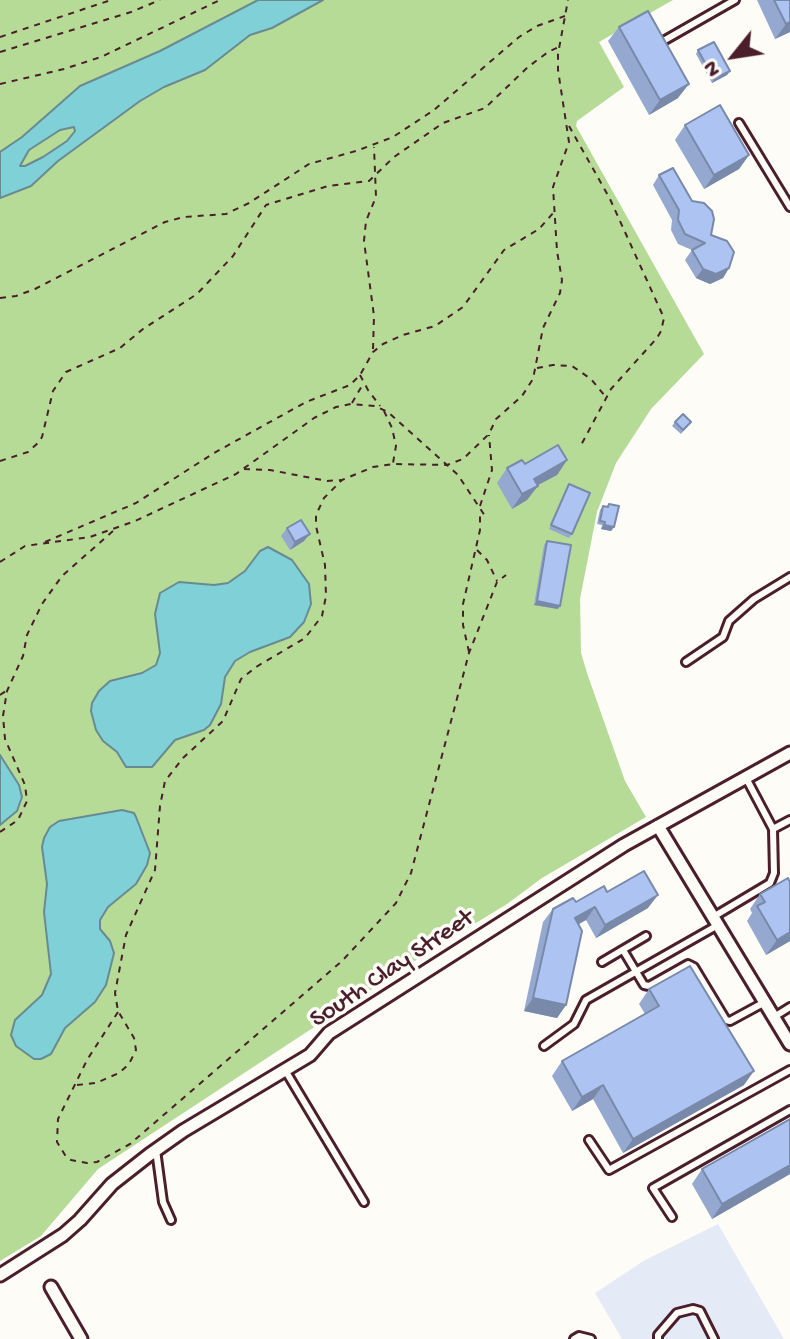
<!DOCTYPE html>
<html>
<head>
<meta charset="utf-8">
<style>
  body { margin:0 }
  #map { position:relative; width:790px; height:1339px; overflow:hidden; background:#fdfcf7; font-family:"Gochi Hand",sans-serif }
  canvas { display:block }
  .north { position:absolute; left:694px; top:16px; width:80px; height:80px; -webkit-text-stroke:6px #fdfcf7; paint-order:stroke; rotate:240deg; font-size:22px; font-weight:700; line-height:32px; text-align:center; color:#4a1f2b }
  .north::after { content:''; display:block; margin:auto; width:28px; height:36px; background:#4a1f2b; clip-path:polygon(50% 0,100% 100%,50% 72%,0 100%) }
</style>
</head>
<body>
<div id="map">
<canvas width="790" height="1339"></canvas>
<div class="north">N</div>
</div>
<script>
const context = document.querySelector('canvas').getContext('2d');
context.lineJoin = 'round';
function paint(path, color) { context.fillStyle = color; context.fill(path, 'evenodd'); }
const toPath = rows => new Path2D(rows.map(r => 'M' + r).join(''));
function strokePath(path, color, width, dash) { context.strokeStyle = color; context.lineWidth = width; context.lineCap = dash ? 'butt' : 'round'; context.setLineDash(dash || []); context.stroke(path); }
function label(font, color, halo, rows, align = 'center') {
  context.font = font + ' "Gochi Hand",sans-serif'; context.lineWidth = 7; context.setLineDash([]); context.textBaseline = 'middle'; context.strokeStyle = halo; context.fillStyle = color; for (const [text, x, y, turn = 0] of rows) {
    context.save(); context.translate(x, y); context.rotate((+turn || 0) * Math.PI / 180); context.textAlign = isNaN(turn) ? turn : align; if (halo) context.strokeText(text, 0, 0); context.fillText(text, 0, 0); context.restore();
  }
}
paint(toPath([
  [718,1224,784,1339,622,1339,595,1293,645,1260]
]), '#e5ebf6');
paint(toPath([
  [0,0,673,0,599,42,624,87,577,121,576,126,704,354,651,409,616,463,597,512,580,599,581,653,588,676,625,781,646,817,542,878,507,904,430,951,98,1169,41,1236,0,1261]
]), '#b5db96');
const water = toPath([
  [258,0,323,0,272,28,250,35,205,70,164,87,140,101,58,161,31,186,0,198,0,152,22,137,80,86,160,51,258,0],
  [74,127,75,131,67,141,43,157,25,166,20,166,29,150,60,130,74,127],
  [268,547,292,560,309,584,311,604,304,622,290,637,250,652,235,661,225,677,221,704,210,725,204,730,175,740,152,767,126,767,117,752,103,741,96,730,91,711,92,703,99,691,110,681,142,673,156,665,160,653,155,614,160,593,179,582,214,585,228,583,245,571,260,551,268,547],
  [0,755,19,785,22,797,17,811,0,825,0,755],
  [122,810,134,813,136,817,150,853,147,865,136,884,108,907,100,920,100,929,110,941,114,953,106,985,95,1002,65,1028,51,1054,41,1059,34,1059,16,1046,11,1035,15,1020,42,995,51,974,44,912,47,884,42,847,44,838,50,827,59,821,122,810]
]);
paint(water, '#7fd1d7');
strokePath(water, '#6a8a92', 2);
const lane = toPath([
  [658,44,735,0],
  [739,123,790,207],
  [686,662,723,637,729,621,754,599,790,577],
  [773,829,790,820],
  [713,917,770,883,774,873,773,829,746,778],
  [623,950,644,985,649,986,688,964,694,967,726,1020,730,1021,765,1002],
  [602,962,646,936],
  [774,1017,790,1007],
  [544,1046,574,1024,586,1000,718,925],
  [285,1070,364,1202],
  [589,1140,609,1170,790,1070],
  [156,1150,163,1202,171,1220],
  [672,1217,653,1188,790,1110],
  [574,1339,579,1336,591,1339],
  [658,1339,658,1335,677,1313,693,1309,700,1311,714,1339]
]);
const street = toPath([
  [658,826,790,1044],
  [0,1275,63,1235,80,1220,112,1184,149,1155,183,1131,310,1055,329,1033,624,845,790,753],
  [51,1287,81,1339]
]);
strokePath(lane, '#4a1f2b', 12);
strokePath(street, '#4a1f2b', 17);
strokePath(toPath([
  [0,37,111,0],
  [0,52,131,12,160,0],
  [0,84,64,69,101,57,220,0],
  [569,126,610,199,664,318,661,331,657,338,611,389,580,447],
  [0,298,16,296,35,289,165,222,184,217,226,214,249,203,309,164,356,151,393,137,434,110,519,37,537,26,565,16],
  [373,349,374,316,364,241,366,221,376,197,374,147],
  [537,368,553,365,572,366,591,379,605,396],
  [360,375,368,390,380,406],
  [352,403,363,384],
  [384,411,392,428,396,446,393,463],
  [0,461,28,452,38,443,42,437,53,391,66,372,120,348,143,329,197,294,233,256,266,205,328,186,369,181,394,157,443,123,485,108,528,67,548,52,559,47],
  [244,469,270,470,327,481,341,480],
  [480,506,492,470,489,435],
  [45,542,136,503,214,453,306,402,350,385,360,375,373,352,383,344,403,335,435,326,463,307,504,250,539,229,554,212],
  [477,550,487,560,497,581],
  [0,562,25,546,90,537,135,521,236,474,314,418,336,407,351,404,375,406,388,412,458,475,485,516],
  [469,652,463,625,463,604,480,530,480,513],
  [0,695,6,691],
  [0,832,18,820,27,801,25,785,5,739,3,716,7,691,23,656,27,635,42,604,62,576,113,531],
  [118,1012,87,1060,58,1119,57,1142,65,1155,71,1160,87,1163,97,1162,130,1144,342,961,396,903,411,873,469,653,497,582,506,575],
  [77,1085,96,1083,119,1073,129,1064,136,1050,134,1038,118,1011,115,993,126,935,155,870,160,806,165,781,183,758,223,721,241,679,256,667,305,638,322,616,326,596,325,565,316,526,316,515,324,498,342,480,373,467,393,464,447,465,463,459,489,434,496,419,522,396,533,379,543,328,560,293,562,280,557,251,553,187,569,142,558,70,558,54,568,0]
]), '#4a1f2b', 2, [6, 6]);
strokePath(lane, '#fdfcf7', 6);
strokePath(street, '#fdfcf7', 11);
paint(toPath([
  [757,0,790,0,790,32,775,39],
  [619,27,678,98,649,115,608,41],
  [698,50,730,71,727,75,712,83,696,54],
  [685,125,749,155,739,169,704,189,675,140],
  [659,175,711,235,729,268,723,278,710,284,696,278,685,260,692,250,678,244,671,230,672,220,653,185],
  [675,422,688,426,681,434,672,426],
  [567,460,557,475,537,485,527,500,512,509,497,483,507,468,525,464],
  [569,484,572,534,569,538,549,529],
  [609,504,614,527,611,531,601,529,602,525,597,524,600,510,603,506,606,507],
  [287,528,304,541,290,550,281,536],
  [547,541,558,609,534,605,544,545],
  [607,892,648,908,596,938,586,920,579,924,566,1005,557,1018,524,1011,543,922,553,909],
  [760,894,790,941,766,955,747,921,752,913,750,909],
  [649,989,744,1085,623,1153,593,1099,572,1111,552,1076,562,1061,645,1014,639,1004],
  [790,1119,790,1174,712,1219,692,1184,702,1169]
]), '#95a9d0');
paint(toPath([
  [790,22,790,32,775,39,786,24],
  [730,71,727,75,712,83,714,79],
  [689,84,678,98,649,115,660,100],
  [749,155,739,169,704,189,714,175],
  [729,268,723,278,710,284,696,278,703,269],
  [567,460,557,475,523,493,534,479],
  [538,486,527,500,512,509,522,494],
  [604,525,614,527,611,531,601,529],
  [310,534,304,541,290,550,295,542],
  [537,601,560,606,558,609,534,605],
  [658,895,648,908,596,938,605,925],
  [595,907,586,920,566,931,575,918],
  [790,932,790,941,766,955,777,940],
  [533,998,566,1005,557,1018,524,1011],
  [754,1071,744,1085,623,1153,633,1139],
  [603,1085,593,1099,572,1111,582,1097],
  [790,1165,790,1174,712,1219,722,1204]
]), '#7989a9');
const building = toPath([
  [774,0,790,0,790,22,786,24,774,0],
  [648,11,689,84,660,100,619,27,648,11],
  [714,42,730,71,714,79,698,50,714,42],
  [720,105,749,155,714,175,685,125,720,105],
  [673,168,692,201,704,203,712,211,714,219,711,235,727,241,734,252,729,268,716,274,703,269,692,250,705,243,685,234,678,220,679,210,659,175,673,168],
  [683,414,691,422,683,430,675,422,683,414],
  [558,445,567,460,534,479,538,486,522,494,507,468,522,460,525,464,558,445],
  [569,484,590,493,572,534,551,525,569,484],
  [609,504,619,506,614,527,604,525,605,522,600,521,603,506,608,507,609,504],
  [301,520,310,534,295,542,287,528,301,520],
  [547,541,571,545,560,606,537,601,547,541],
  [644,871,658,895,605,925,595,907,575,918,582,931,566,1005,533,998,553,909,573,898,576,902,604,886,607,892,644,871],
  [788,878,790,882,790,932,777,940,757,906,765,902,760,894,788,878],
  [690,966,754,1071,633,1139,603,1085,582,1097,562,1061,659,1006,649,989,690,966],
  [790,1119,790,1165,722,1204,702,1169,790,1119]
]);
paint(building, '#adc4f2');
strokePath(building, '#7989a9', 2);
label('26px', '#4a1f2b', '#fdfcf7', [
  ["South Clay Street",393,970,-34]
]);
</script>
</body>
</html>
